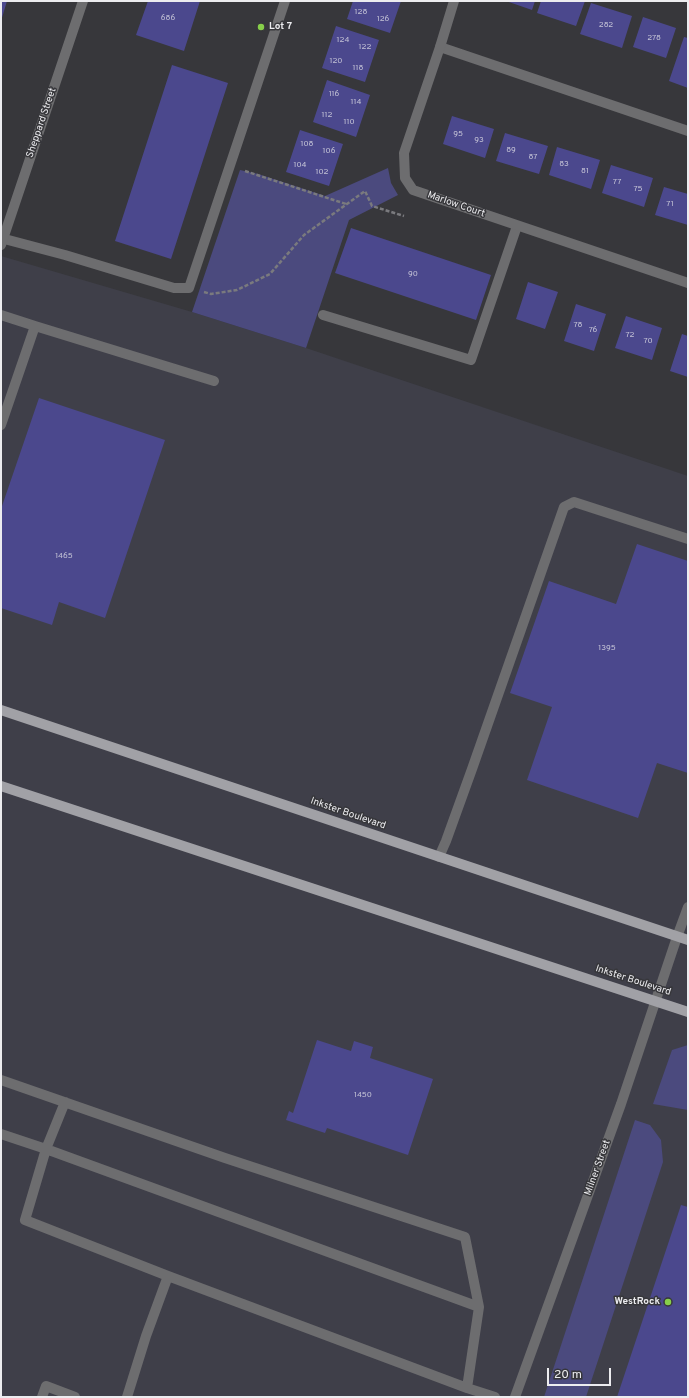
<!DOCTYPE html>
<html>
<head>
<meta charset="utf-8">
<style>
  body { margin:0 }
  #map { position:relative; width:689px; height:1398px; overflow:hidden; background:#37373b; font-family:Overpass,sans-serif }
  canvas { display:block }
  .frame { position:absolute; inset:0; border:2px solid #ececef; pointer-events:none }
  .scale { position:absolute; left:547px; top:1368px; width:64px; height:18px; box-sizing:border-box; border:2px solid #ececef; border-top:0; padding-left:5px; font-size:12px; line-height:14px; white-space:nowrap; color:#ececef; -webkit-text-stroke:3px #37373b; paint-order:stroke }
</style>
</head>
<body>
<div id="map">
<canvas width="689" height="1398"></canvas>
<div class="frame"></div>
<div class="scale">20 m</div>
</div>
<script>
const context = document.querySelector('canvas').getContext('2d');
context.lineJoin = 'round';
function paint(path, color) { context.fillStyle = color; context.fill(path, 'evenodd'); }
const toPath = rows => new Path2D(rows.map(r => 'M' + r).join(''));
function strokePath(path, color, width, dash) { context.strokeStyle = color; context.lineWidth = width; context.lineCap = dash ? 'butt' : 'round'; context.setLineDash(dash || []); context.stroke(path); }
function label(font, color, halo, rows, align = 'center') {
  context.font = font + ' Overpass,sans-serif'; context.lineWidth = 3; context.setLineDash([]); context.textBaseline = 'middle'; context.strokeStyle = halo; context.fillStyle = color; for (const [text, x, y, turn = 0] of rows) {
    context.save(); context.translate(x, y); context.rotate((+turn || 0) * Math.PI / 180); context.textAlign = isNaN(turn) ? turn : align; if (halo) context.strokeText(text, 0, 0); context.fillText(text, 0, 0); context.restore();
  }
}
paint(toPath([
  [1,256,192,312,306,348,688,476,688,1397,1,1397]
]), '#3f3f49');
paint(toPath([
  [388,168,391,183,398,195,349,220,306,348,192,312,240,170,258,174,325,196],
  [688,1045,688,1110,653,1104,672,1050],
  [635,1120,650,1125,661,1140,663,1162,586,1397,544,1397]
]), '#4b4a7e');
paint(toPath([
  [1,1,7,1,1,21],
  [148,1,200,1,184,51,136,35],
  [353,1,401,1,390,33,347,19],
  [506,1,535,1,532,10],
  [541,1,585,1,576,26,537,13],
  [591,3,632,16,622,48,580,34],
  [643,17,676,28,666,58,633,47],
  [336,26,379,40,365,82,322,68],
  [684,37,688,38,688,88,669,81],
  [172,65,228,83,171,259,115,241],
  [327,80,370,95,356,137,313,122],
  [452,116,494,129,485,158,443,144],
  [300,130,343,144,329,186,286,172],
  [505,133,548,146,539,174,496,161],
  [557,147,600,160,591,189,549,175],
  [611,165,653,178,644,207,602,193],
  [664,187,688,194,688,225,655,215],
  [351,228,491,275,476,320,335,273],
  [528,282,558,292,545,329,516,319],
  [576,304,606,314,594,351,564,341],
  [626,316,662,328,652,360,615,348],
  [682,334,688,336,688,377,670,371],
  [39,398,165,440,105,618,59,602,52,625,1,608,1,509],
  [637,544,688,561,688,773,657,763,638,818,527,780,552,707,510,693,549,581,616,604],
  [317,1040,351,1051,354,1041,373,1047,370,1058,433,1079,408,1155,327,1128,325,1133,286,1120,289,1111,293,1113],
  [681,1205,688,1207,688,1397,617,1397]
]), '#4b488d');
strokePath(toPath([
  [245,171,346,204],
  [204,292,211,294,237,290,270,274,304,235,365,191,372,206,404,216]
]), '#7a7a7e', 2.5, [4, 2]);
strokePath(toPath([
  [440,47,688,131],
  [1,238,65,255,174,288,189,288,285,1],
  [1,315,35,326,1,425],
  [323,315,471,360,517,226],
  [35,326,214,381],
  [439,857,446,841,472,769,564,507,574,502,688,539],
  [677,937,688,907],
  [1,1080,225,1158,465,1237,479,1307,467,1388,168,1276,25,1220,46,1149,1,1134],
  [65,1102,46,1149,479,1307],
  [467,1388,495,1397],
  [42,1397,46,1386,75,1397],
  [127,1397,146,1336,168,1276]
]), '#6d6d6f', 10);
strokePath(toPath([
  [454,1,440,47,404,153,405,178,413,190,688,283],
  [515,1397,621,1104,677,937]
]), '#6d6d6f', 10);
strokePath(toPath([
  [1,245,83,1]
]), '#6d6d6f', 10);
strokePath(toPath([
  [1,710,688,940],
  [1,786,688,1012]
]), '#a1a1a6', 10);
for (const [x, y, r, color] of [
  [261,27,4,"#87cf4a"],
  [668,1302,4,"#87cf4a"]
]) { const dot = new Path2D(); dot.arc(x, y, r, 0, 2 * Math.PI); context.fillStyle = color; context.fill(dot); strokePath(dot, '#37373b', 1.5); }
label('8px', '#c4c3d6', null, [
  ["128",361,12],
  ["686",168,18],
  ["126",383,19],
  ["282",606,25],
  ["278",654,38],
  ["124",343,40],
  ["122",365,47],
  ["120",336,61],
  ["118",358,68],
  ["116",334,94],
  ["114",356,102],
  ["112",327,115],
  ["110",349,122],
  ["95",458,134],
  ["93",479,140],
  ["108",307,144],
  ["89",511,150],
  ["106",329,151],
  ["87",533,157],
  ["83",564,164],
  ["104",300,165],
  ["81",585,171],
  ["102",322,172],
  ["77",617,182],
  ["75",638,189],
  ["71",670,204],
  ["90",413,274],
  ["78",578,325],
  ["76",593,330],
  ["72",630,335],
  ["70",648,341],
  ["1465",64,556],
  ["1395",607,648],
  ["1450",363,1095]
]);
label('bold 10px', '#ececef', '#37373b', [
  ["Lot 7",269,27],
  ["WestRock",660,1302,"right"]
], 'left');
label('10px', '#ececef', '#37373b', [
  ["Sheppard Street",42,123,-71],
  ["Marlow Court",456,205,19],
  ["Inkster Boulevard",348,814,19],
  ["Inkster Boulevard",633,981,18],
  ["Milner Street",598,1168,-70]
]);
</script>
</body>
</html>
